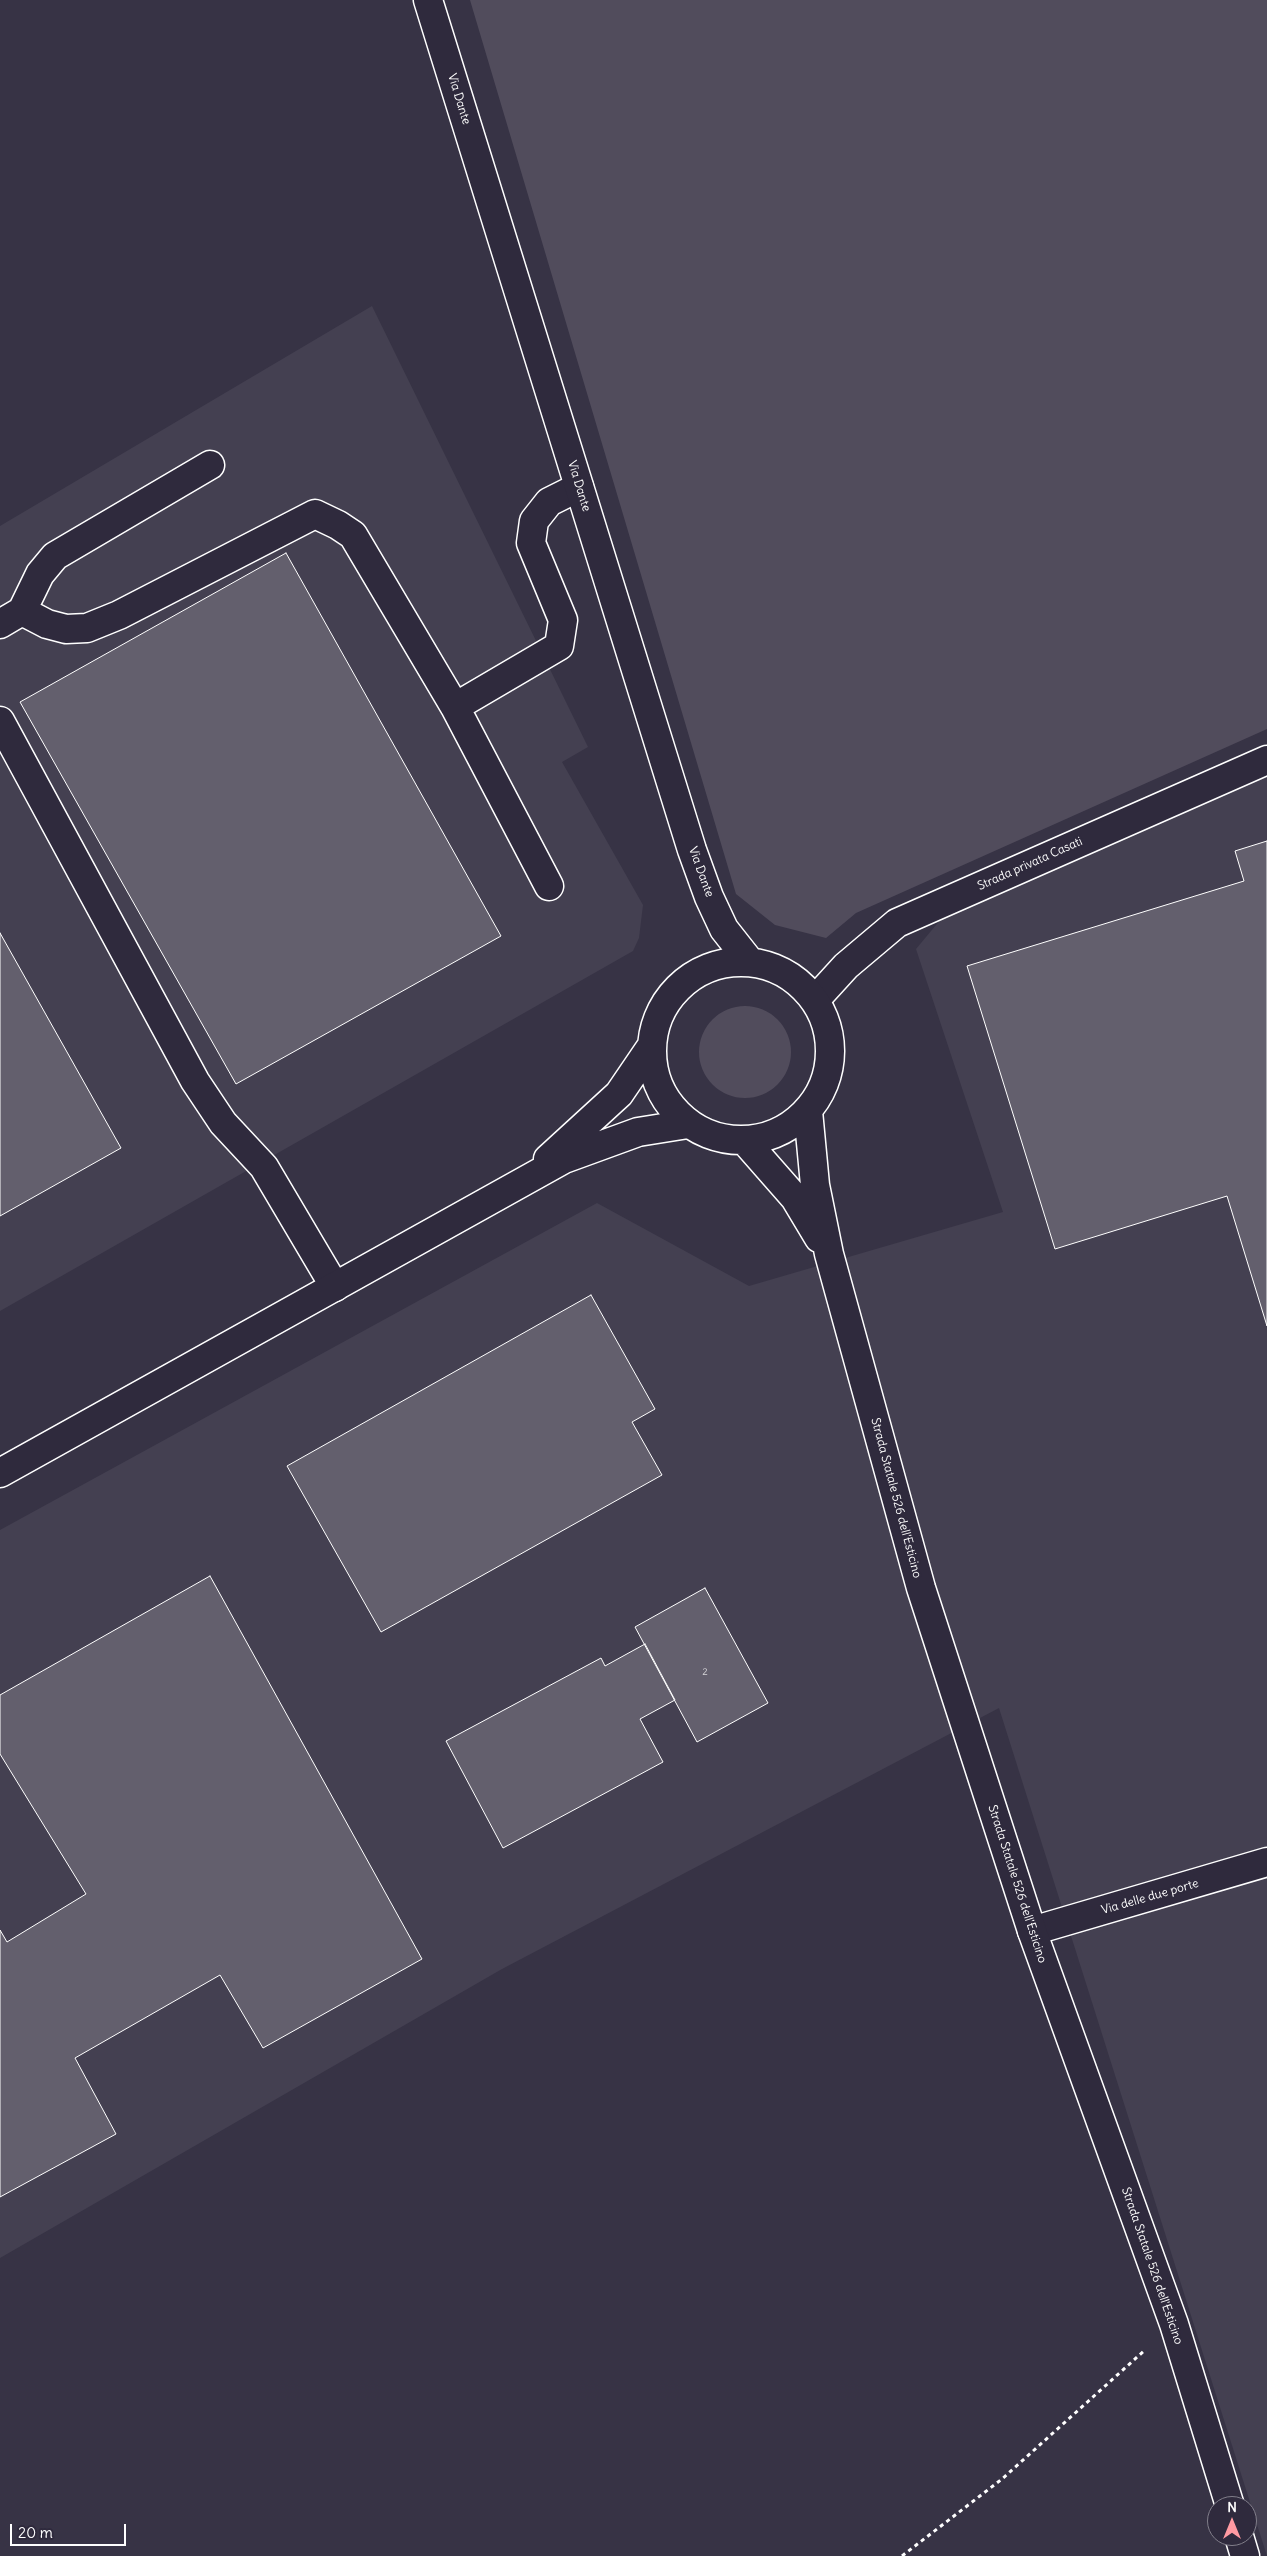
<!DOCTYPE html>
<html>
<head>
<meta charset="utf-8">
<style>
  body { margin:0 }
  #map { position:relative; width:1267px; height:2556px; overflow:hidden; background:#373345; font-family:Delius,sans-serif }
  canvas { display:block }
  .north { position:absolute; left:1207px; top:2496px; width:50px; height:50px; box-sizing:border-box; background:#2f2a3d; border:1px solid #827f8b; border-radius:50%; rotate:0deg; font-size:14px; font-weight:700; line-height:20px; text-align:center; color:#fff }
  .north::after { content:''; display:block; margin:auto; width:18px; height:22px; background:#ff9aa2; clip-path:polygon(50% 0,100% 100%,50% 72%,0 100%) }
  .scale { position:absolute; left:10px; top:2524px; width:116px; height:22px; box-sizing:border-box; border:2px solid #fff; border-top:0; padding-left:6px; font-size:15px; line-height:18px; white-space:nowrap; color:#fff; -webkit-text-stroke:4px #2f2a3d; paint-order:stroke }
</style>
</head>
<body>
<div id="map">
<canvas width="1267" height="2556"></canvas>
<div class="north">N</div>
<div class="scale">20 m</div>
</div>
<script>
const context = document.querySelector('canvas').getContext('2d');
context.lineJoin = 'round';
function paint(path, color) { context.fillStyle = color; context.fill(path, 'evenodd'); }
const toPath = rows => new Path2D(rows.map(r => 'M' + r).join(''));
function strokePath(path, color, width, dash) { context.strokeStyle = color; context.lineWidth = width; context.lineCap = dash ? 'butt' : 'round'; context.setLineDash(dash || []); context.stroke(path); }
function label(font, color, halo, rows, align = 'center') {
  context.font = font + ' Delius,sans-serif'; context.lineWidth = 4; context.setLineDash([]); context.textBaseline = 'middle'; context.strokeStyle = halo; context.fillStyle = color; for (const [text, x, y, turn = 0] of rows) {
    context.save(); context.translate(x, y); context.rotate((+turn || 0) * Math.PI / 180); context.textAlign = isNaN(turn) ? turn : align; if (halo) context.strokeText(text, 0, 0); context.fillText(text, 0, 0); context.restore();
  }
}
paint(toPath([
  [372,306,588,747,562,762,643,905,639,938,633,951,0,1311,0,526],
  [1267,775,1267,2556,999,1708,502,1969,0,2258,0,1530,597,1203,749,1286,1003,1212,916,949,941,919]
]), '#444051');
paint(toPath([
  [470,0,1267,0,1267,729,856,913,826,938,775,925,736,894],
  '699 1052a46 46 0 1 1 92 0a46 46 0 1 1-92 0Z'
]), '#514c5c');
const building = toPath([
  [286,553,501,936,236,1084,20,702,286,553],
  [1267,841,1267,1326,1227,1196,1055,1249,967,966,1244,881,1235,851,1267,841],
  [0,933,121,1148,0,1216,0,933],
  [591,1295,655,1409,632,1422,662,1475,381,1632,287,1466,591,1295],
  [210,1576,422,1959,263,2048,220,1975,75,2058,116,2134,0,2197,0,1930,7,1942,86,1894,0,1754,0,1695,210,1576],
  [705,1588,768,1703,697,1742,635,1627,705,1588],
  [645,1644,675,1700,640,1719,663,1762,503,1848,446,1741,601,1658,605,1666,645,1644]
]);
paint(building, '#635f6d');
strokePath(building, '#fff', 1);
const minor = toPath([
  [22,611,47,624,66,629,87,628,119,615,315,514,338,525,353,535,455,707,559,646,563,620,531,543,534,521,549,502,579,487],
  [0,624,22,611,40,574,55,556,210,465],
  [455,707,549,886],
  [0,721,195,1081,223,1123,264,1167,335,1287],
  [815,1000,846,966,897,923,1267,760],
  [1032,1931,1267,1862]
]);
const major = toPath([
  [428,0,692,850,709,897,724,929,750,962],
  '652 1051a89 89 0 1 1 178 0a89 89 0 1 1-178 0Z',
  [808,1111,815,1185,829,1254,921,1588,1032,1931,1174,2324,1230,2506],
  [745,1141,795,1198,819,1238],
  [548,1159,619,1094,651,1047],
  [0,1473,564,1159,638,1132,688,1124],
  [1239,2536,1245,2556]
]);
strokePath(minor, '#fff', 31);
strokePath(major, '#fff', 31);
strokePath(toPath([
  [902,2556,1002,2479,1145,2350]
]), '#fff', 3, [4, 4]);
strokePath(minor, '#2f2a3d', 28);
strokePath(major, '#2f2a3d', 28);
label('10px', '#d8d7da', null, [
  ["2",705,1672]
]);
label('12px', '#fff', '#2f2a3d', [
  ["Via Dante",459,99,73],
  ["Via Dante",579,486,73],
  ["Strada privata Casati",1030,864,-24],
  ["Via Dante",701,872,70],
  ["Strada Statale 526 dell'Esticino",896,1498,75],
  ["Strada Statale 526 dell'Esticino",1017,1884,72],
  ["Via delle due porte",1150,1897,-16],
  ["Strada Statale 526 dell'Esticino",1152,2266,71]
]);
</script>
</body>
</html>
